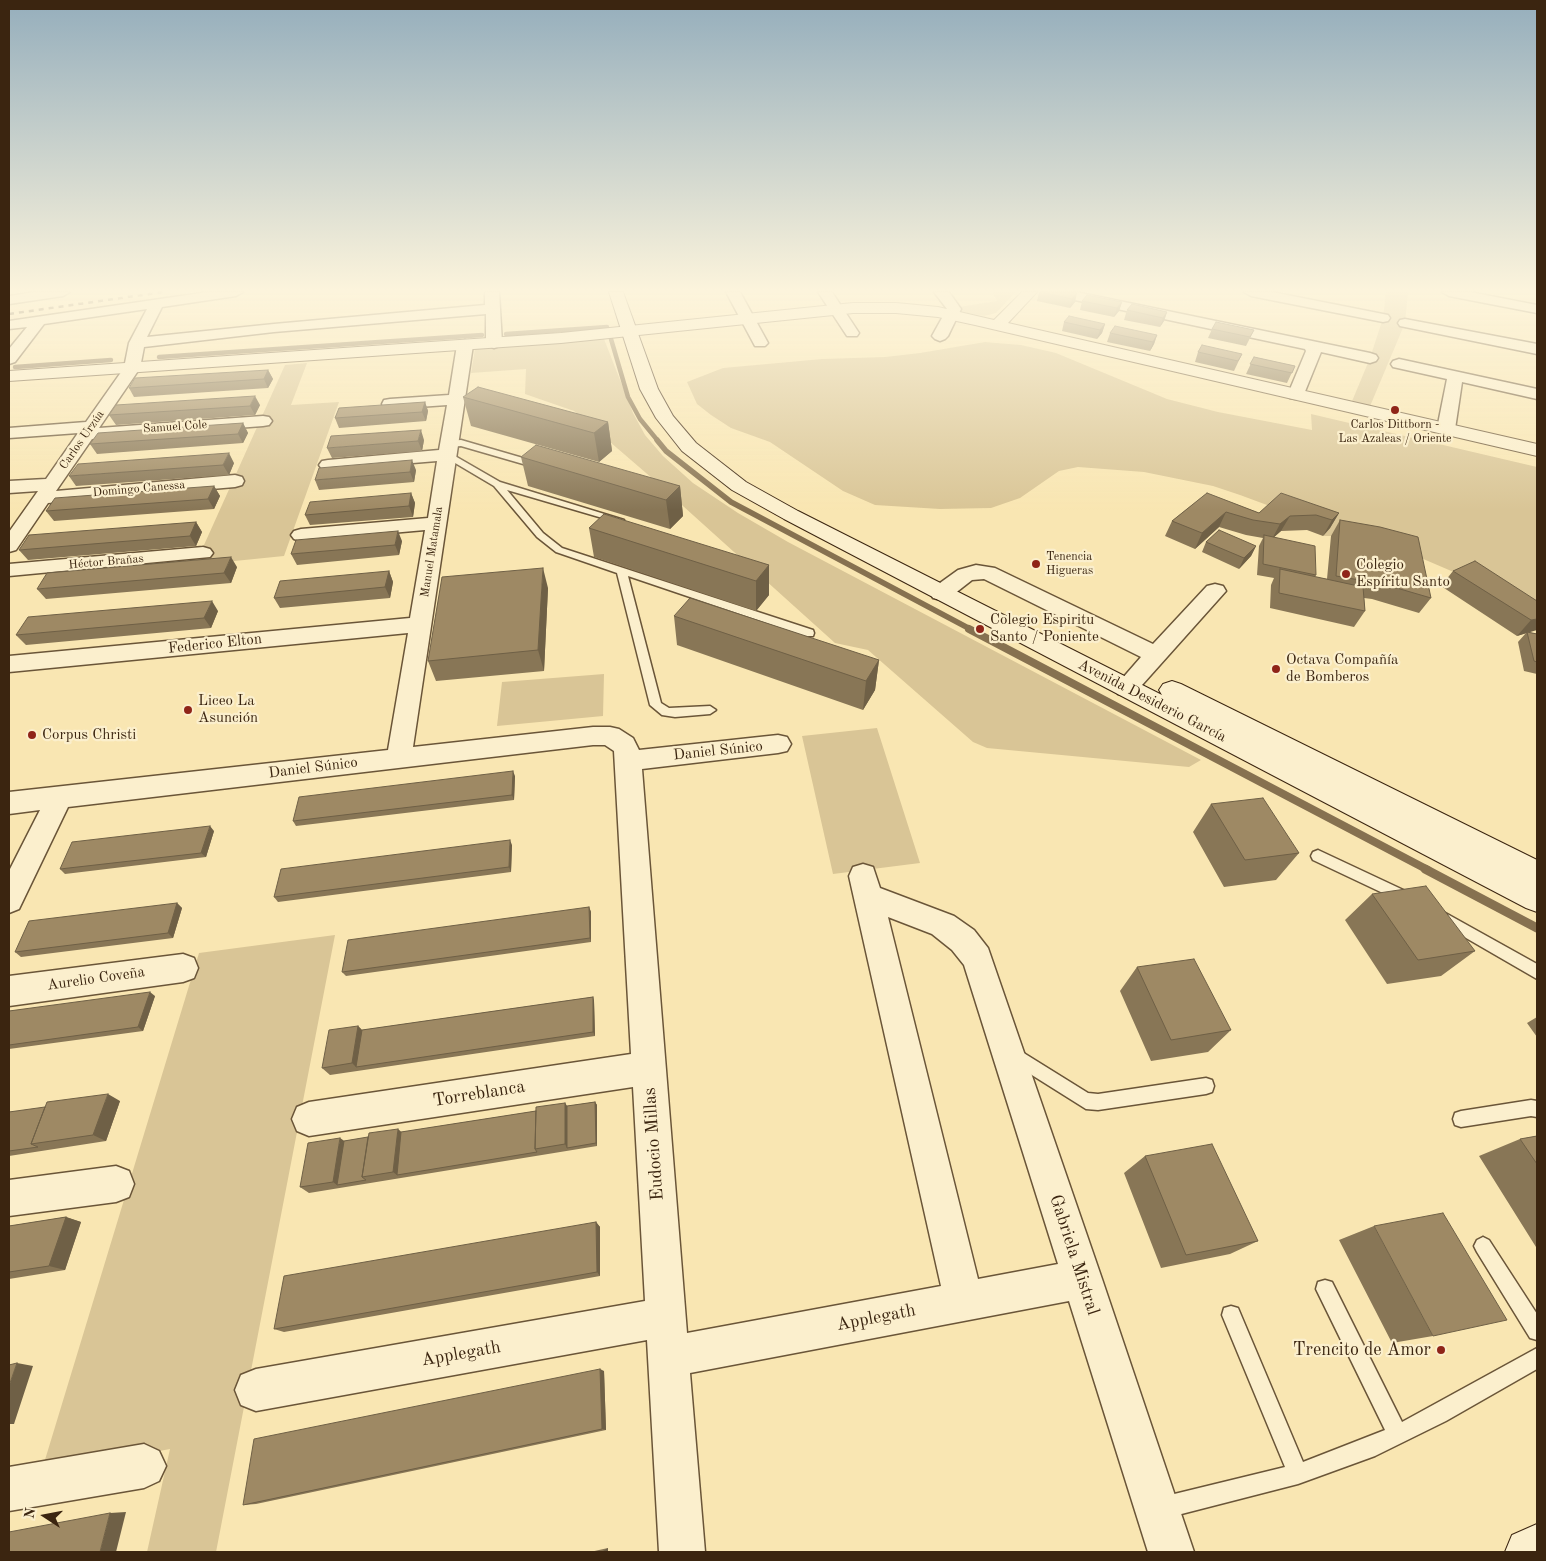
<!DOCTYPE html>
<html>
<head>
<meta charset="utf-8">
<style>
  body { margin:0 }
  #map { position:relative; width:1546px; height:1561px; overflow:hidden; background:#f9e6b2; font-family:"Old Standard TT",serif }
  canvas { display:block }
  .frame { position:absolute; inset:0; border:10px solid #3b2510; pointer-events:none }
  .north { position:absolute; left:20px; top:1491px; width:50px; height:50px; -webkit-text-stroke:4px #fbefcd; paint-order:stroke; rotate:281deg; font-size:14px; font-weight:700; line-height:20px; text-align:center; color:#3b2510 }
  .north::after { content:''; display:block; margin:auto; width:18px; height:22px; background:#3b2510; clip-path:polygon(50% 0,100% 100%,50% 72%,0 100%) }
</style>
</head>
<body>
<div id="map">
<canvas width="1546" height="1561"></canvas>
<div class="frame"></div>
<div class="north">N</div>
</div>
<script>
const context = document.querySelector('canvas').getContext('2d');
context.lineJoin = 'round';
function paint(path, color) { context.fillStyle = color; context.fill(path, 'evenodd'); }
const toPath = rows => new Path2D(rows.map(r => 'M' + r).join(''));
function strokePath(path, color, width, dash) { context.strokeStyle = color; context.lineWidth = width; context.lineCap = dash ? 'butt' : 'round'; context.setLineDash(dash || []); context.stroke(path); }
function label(font, color, halo, rows, align = 'center') {
  context.font = font + ' "Old Standard TT",serif'; context.lineWidth = 4.5; context.setLineDash([]); context.textBaseline = 'middle'; context.strokeStyle = halo; context.fillStyle = color; for (const [text, x, y, turn = 0] of rows) {
    context.save(); context.translate(x, y); context.rotate((+turn || 0) * Math.PI / 180); context.textAlign = isNaN(turn) ? turn : align; if (halo) context.strokeText(text, 0, 0); context.fillText(text, 0, 0); context.restore();
  }
}
paint(toPath([
  [992,292,1016,292,996,313,984,316,962,312,959,307,997,301],
  [1386,292,1408,292,1405,323,1368,411,1350,406,1370,358,1383,318],
  [604,339,633,413,645,435,663,456,693,483,738,513,788,542,1201,760,1189,767,987,748,973,742,868,650,835,643,653,479,574,411,525,394,526,369,471,373,475,349],
  [985,342,1021,345,1056,353,1167,399,1218,412,1312,430,1311,414,1537,467,1537,625,1463,576,1407,552,1331,536,1323,536,1329,528,1240,495,1213,486,1144,472,1078,467,1059,471,1020,498,991,508,940,509,875,505,843,491,770,442,731,428,711,415,697,404,687,382,723,368,822,359,885,357,920,353],
  [307,363,291,405,339,402,284,556,195,565,285,365],
  [604,674,603,716,497,726,502,682],
  [877,728,920,863,833,874,802,736],
  [335,935,216,1552,147,1552,170,1449,41,1473,199,953]
]), '#d9c596');
strokePath(toPath([
  [506,334,607,327],
  [611,339,628,397,640,419,658,441],
  [159,357,482,335],
  [15,367,111,360]
]), '#867150', 4.5);
strokePath(toPath([
  [657,440,666,451,731,502,972,630]
]), '#867150', 5.5);
strokePath(toPath([
  [969,629,1428,870]
]), '#867150', 8);
strokePath(toPath([
  [1425,869,1537,928]
]), '#867150', 9);
const service = toPath([
  [461,440,540,463,541,465,537,468,461,446,449,447,445,444,449,441,461,440],
  [448,452,500,482,624,520,622,522,616,522,507,490,543,533,562,548,813,630,814,633,813,636,805,636,628,576,661,703,669,708,710,706,716,710,710,714,675,717,662,715,650,705,617,573,556,552,537,537,494,486,445,457,445,453,448,452],
  [1318,850,1414,895,1416,899,1414,903,1409,905,1404,903,1313,860,1311,856,1313,852,1318,850],
  [1440,910,1537,964,1537,979,1435,920,1433,916,1435,912,1440,910],
  [1014,1047,1088,1093,1098,1094,1206,1078,1212,1080,1214,1086,1212,1092,1206,1094,1098,1110,1086,1109,1008,1060,1006,1055,1008,1050,1014,1047],
  [1531,1100,1537,1101,1537,1117,1531,1116,1461,1127,1455,1125,1453,1119,1455,1113,1461,1111,1531,1100],
  [1483,1237,1489,1240,1537,1314,1537,1340,1530,1338,1477,1252,1474,1246,1477,1240,1483,1237],
  [1325,1280,1332,1282,1402,1422,1537,1348,1537,1369,1446,1421,1375,1456,1298,1484,1162,1519,1154,1516,1151,1508,1154,1500,1162,1497,1285,1467,1222,1315,1224,1308,1231,1306,1238,1308,1303,1462,1385,1430,1316,1289,1318,1282,1325,1280]
]);
const minor = toPath([
  [35,292,70,292,63,296,9,304,9,296,35,292],
  [208,292,243,292,236,296,162,307,147,337,274,324,485,305,485,292,499,292,502,343,499,346,494,348,489,346,486,343,486,314,274,332,144,347,140,368,99,428,263,416,269,417,272,421,269,425,263,426,92,439,56,491,235,475,242,477,244,481,242,485,235,487,48,503,16,550,9,552,9,532,38,491,9,493,9,481,46,479,78,433,9,438,9,428,86,422,124,368,129,343,147,309,44,324,15,362,9,364,9,349,27,327,9,329,9,321,208,292],
  [726,292,740,292,768,343,765,346,755,346,726,292],
  [818,292,832,292,859,333,857,336,847,336,818,292],
  [934,292,949,292,961,309,948,336,945,339,940,341,935,339,932,336,947,309,934,292],
  [1049,292,1076,292,1370,353,1376,355,1378,358,1376,361,1370,363,1321,352,1304,394,1302,398,1296,399,1290,398,1288,394,1306,351,1305,349,1056,296,1049,292],
  [1244,292,1272,292,1383,314,1388,315,1390,318,1388,321,1383,322,1251,296,1244,292],
  [1442,292,1470,292,1537,305,1537,313,1449,296,1442,292],
  [1405,319,1537,344,1537,354,1400,326,1398,323,1400,320,1405,319],
  [465,340,470,342,473,345,413,747,593,727,610,727,619,729,633,738,639,750,778,735,787,737,791,744,787,751,778,753,642,769,687,1333,941,1286,849,876,853,867,863,864,873,867,880,888,954,916,974,930,988,948,1102,1279,1194,1552,1148,1552,1069,1301,690,1373,705,1552,659,1552,647,1340,256,1411,241,1405,235,1390,241,1375,256,1369,645,1301,633,1087,309,1136,297,1131,292,1119,297,1107,309,1102,631,1054,614,751,605,745,593,745,68,807,19,909,9,913,9,871,40,810,9,814,9,792,388,750,408,633,9,672,9,656,410,618,425,530,301,541,294,539,291,535,294,531,301,529,428,518,437,461,328,470,322,469,319,465,322,461,328,460,439,450,447,405,390,409,384,408,382,404,384,400,390,399,449,395,457,345,460,342,465,340],
  [888,917,932,934,952,950,964,965,1058,1264,978,1279,888,917],
  [1399,359,1537,389,1537,399,1462,382,1455,429,1452,433,1446,434,1440,433,1437,429,1447,379,1393,367,1391,364,1393,361,1399,359],
  [203,547,210,549,213,553,210,557,9,576,9,564,203,547],
  [976,565,995,568,1153,644,1207,586,1215,584,1223,586,1226,591,1134,694,1126,696,1118,694,1114,688,1141,657,984,579,972,580,949,598,941,600,933,598,930,593,933,588,958,570,976,565],
  [183,954,194,958,198,968,194,978,183,982,9,1006,9,976,183,954],
  [116,1166,129,1171,134,1184,129,1197,116,1202,9,1216,9,1180,116,1166],
  [144,1444,159,1451,166,1466,159,1481,144,1488,9,1511,9,1467,144,1444]
]);
const tertiary = toPath([
  [1022,292,1037,292,1008,323,1537,444,1537,456,975,325,938,317,896,313,853,313,561,343,9,381,9,371,561,333,853,303,896,303,938,307,994,320,1022,292]
]);
const secondary = toPath([
  [609,292,623,292,658,389,673,416,696,443,746,482,798,511,1162,695,1159,690,1163,684,1172,681,1181,684,1537,860,1537,912,1526,908,784,519,732,490,682,451,656,418,640,389,609,292],
  [1537,1524,1537,1552,1505,1552,1512,1535,1537,1524]
]);
strokePath(service, '#6a5538', 3);
strokePath(minor, '#6a5538', 3);
strokePath(tertiary, '#6a5538', 2);
strokePath(secondary, '#3b2510', 2);
paint(service, '#fbefcd');
paint(minor, '#fbefcd');
paint(tertiary, '#fbefcd');
paint(secondary, '#fbefcd');
strokePath(toPath([
  [9,314,163,292]
]), '#3b2510', 2.5, [5, 5]);
paint(toPath([
  [1039,292,1073,292,1075,302,1070,308,1037,301],
  [1082,301,1122,302,1119,311,1114,317,1080,310],
  [1127,310,1167,312,1164,321,1160,327,1124,320],
  [1064,322,1105,324,1102,333,1097,339,1062,331],
  [1212,329,1254,330,1246,346,1208,338],
  [1110,333,1157,335,1154,344,1150,351,1107,342],
  [1198,352,1242,354,1234,371,1195,362],
  [1254,357,1295,366,1287,383,1246,374],
  [268,370,273,379,268,388,134,397,129,388],
  [463,397,608,422,612,451,599,462,471,426],
  [425,402,428,411,426,421,339,428,335,418],
  [116,405,260,405,255,415,116,425,109,415],
  [243,423,248,433,243,443,97,454,90,444],
  [424,440,422,451,332,458,327,448],
  [521,457,680,486,683,516,670,529,528,486],
  [234,463,229,475,76,486,69,476],
  [416,470,414,482,319,490,315,480],
  [214,486,220,496,214,509,54,521,46,511],
  [411,493,415,503,413,517,310,525,305,515],
  [1207,493,1259,513,1339,513,1330,528,1323,536,1307,530,1281,531,1274,537,1316,575,1315,577,1327,579,1331,536,1340,520,1431,598,1419,613,1372,599,1364,598,1365,611,1354,627,1270,608,1271,585,1274,578,1257,575,1259,546,1263,538,1246,535,1219,527,1195,549,1165,536,1172,521],
  [196,522,202,532,196,546,28,560,19,550],
  [589,528,769,565,769,595,756,611,594,557],
  [402,541,399,555,297,565,291,554],
  [1206,542,1256,546,1251,556,1239,569,1202,552],
  [237,567,231,583,46,599,37,589],
  [389,571,393,582,390,598,280,608,274,598],
  [1453,571,1537,601,1528,632,1537,634,1537,674,1524,671,1518,642,1526,633,1517,636,1441,586],
  [548,588,544,671,436,681,428,661],
  [218,611,211,628,26,645,16,635],
  [674,616,879,660,875,690,863,710,677,645],
  [515,776,514,800,296,826,293,821],
  [1211,804,1299,853,1276,880,1224,887,1193,832],
  [214,831,206,857,65,874,60,869],
  [512,845,511,872,278,902,274,897],
  [1372,894,1475,951,1441,976,1387,984,1345,920],
  [177,903,182,908,173,938,21,957,15,952],
  [589,907,591,912,591,942,346,976,342,972],
  [1137,967,1231,1030,1208,1052,1151,1061,1120,991],
  [155,996,143,1031,9,1049,9,1011],
  [593,997,594,1001,595,1036,330,1075,322,1068,358,1026,362,1030],
  [1537,1017,1537,1037,1527,1023],
  [120,1101,106,1141,9,1156,9,1112],
  [595,1102,597,1105,597,1146,309,1193,300,1187,344,1141,536,1111,565,1103,567,1106],
  [1537,1136,1537,1246,1536,1247,1479,1156,1520,1139],
  [1145,1156,1258,1241,1230,1254,1161,1268,1124,1173],
  [66,1217,81,1222,65,1270,9,1279,9,1226],
  [596,1222,600,1227,600,1276,284,1332,274,1329],
  [1374,1226,1433,1336,1392,1343,1339,1240],
  [604,1371,606,1430,256,1504,243,1505],
  [608,1548,608,1552,590,1552]
]), '#887656');
paint(toPath([
  [1077,293,1075,302,1070,308,1072,299],
  [1122,302,1119,311,1114,317,1117,308],
  [1167,312,1164,321,1160,327,1163,318],
  [1105,324,1102,333,1097,339,1100,330],
  [1157,335,1154,344,1150,351,1153,342],
  [268,370,273,379,268,388,264,379],
  [255,396,260,405,255,415,250,406],
  [425,402,428,411,426,421,422,412],
  [608,422,612,451,599,462,594,433],
  [243,423,248,433,243,443,238,434],
  [421,430,424,440,422,451,418,441],
  [229,453,234,463,229,475,223,465],
  [412,460,416,470,414,482,410,472],
  [214,486,220,496,214,509,208,499],
  [680,486,683,516,670,529,666,500],
  [411,493,415,503,413,517,409,506],
  [1226,512,1219,527,1195,549,1202,533],
  [1339,513,1330,528,1323,536,1332,520],
  [1290,516,1281,531,1272,539,1280,524],
  [196,522,202,532,196,546,190,536],
  [398,531,402,541,399,555,395,545],
  [1256,546,1251,556,1239,569,1244,558],
  [231,557,237,567,231,583,224,573],
  [769,565,769,595,756,611,756,581],
  [543,568,548,588,544,671,538,650],
  [389,571,393,582,390,598,385,587],
  [212,601,218,611,211,628,204,618],
  [1537,619,1537,630,1517,636,1531,620],
  [879,660,875,690,863,710,866,681],
  [513,771,515,776,514,800,512,795],
  [210,826,214,831,206,857,201,853],
  [510,840,512,845,511,872,509,867],
  [177,903,182,908,173,938,168,933],
  [589,907,591,912,591,942,590,938],
  [150,992,155,996,143,1031,138,1027],
  [593,997,594,1001,595,1036,593,1032],
  [358,1026,366,1034,356,1067,352,1063],
  [108,1094,120,1101,106,1141,93,1135],
  [595,1102,597,1105,597,1146,596,1143],
  [565,1103,569,1109,567,1148,565,1144],
  [398,1129,405,1135,397,1175,393,1172],
  [340,1138,349,1144,337,1185,333,1182],
  [66,1217,81,1222,65,1270,49,1266],
  [596,1222,600,1227,600,1276,597,1272],
  [17,1363,33,1366,14,1424,9,1424,9,1386],
  [600,1369,604,1371,606,1430,602,1429],
  [126,1512,116,1552,100,1552,110,1513],
  [608,1548,608,1552,603,1552,603,1551]
]), '#6f6046');
const building = toPath([
  [1040,292,1073,292,1077,293,1072,299,1040,292],
  [1087,295,1122,302,1117,308,1082,301,1087,295],
  [1132,304,1167,312,1163,318,1127,310,1132,304],
  [1069,316,1105,324,1100,330,1064,322,1069,316],
  [1216,322,1254,330,1250,337,1212,329,1216,322],
  [1115,326,1157,335,1153,342,1110,333,1115,326],
  [1202,345,1242,354,1238,361,1198,352,1202,345],
  [1254,357,1295,366,1292,373,1250,364,1254,357],
  [268,370,264,379,129,388,135,378,268,370],
  [478,387,608,422,594,433,463,397,478,387],
  [255,396,250,406,109,415,116,405,255,396],
  [425,402,422,412,335,418,339,408,425,402],
  [243,423,238,434,90,444,98,433,243,423],
  [421,430,418,441,327,448,331,436,421,430],
  [536,445,680,486,666,500,521,457,536,445],
  [229,453,223,465,69,476,78,464,229,453],
  [412,460,410,472,315,480,319,468,412,460],
  [214,486,208,499,46,511,55,498,214,486],
  [411,493,409,506,305,515,310,502,411,493],
  [1207,493,1259,513,1281,493,1339,513,1332,520,1316,515,1290,516,1280,524,1253,520,1226,512,1202,533,1172,521,1207,493],
  [604,514,769,565,756,581,589,528,604,514],
  [1340,520,1380,527,1418,537,1431,598,1383,584,1336,576,1340,520],
  [196,522,190,536,19,550,29,535,196,522],
  [1219,530,1256,546,1244,558,1206,542,1219,530],
  [398,531,395,545,291,554,296,540,398,531],
  [1264,535,1315,546,1316,575,1263,564,1264,535],
  [231,557,224,573,37,589,47,573,231,557],
  [1475,561,1537,601,1537,619,1531,620,1453,571,1475,561],
  [543,568,538,650,428,661,442,577,543,568],
  [1280,569,1363,587,1365,611,1279,593,1280,569],
  [389,571,385,587,274,598,280,581,389,571],
  [690,598,879,660,866,681,674,616,690,598],
  [212,601,204,618,16,635,28,617,212,601],
  [1527,632,1537,634,1537,662,1534,661,1527,632],
  [513,771,512,795,293,821,299,797,513,771],
  [1263,798,1299,853,1245,860,1211,804,1263,798],
  [210,826,201,853,60,869,72,842,210,826],
  [510,840,509,867,274,897,281,869,510,840],
  [1426,886,1475,951,1418,960,1372,894,1426,886],
  [177,903,168,933,15,952,29,921,177,903],
  [589,907,590,938,342,972,348,940,589,907],
  [1194,959,1231,1030,1171,1040,1137,967,1194,959],
  [150,992,138,1027,9,1045,9,1011,150,992],
  [593,997,593,1032,356,1067,362,1030,593,997],
  [358,1026,352,1063,322,1068,329,1030,358,1026],
  [108,1094,93,1135,31,1144,47,1102,108,1094],
  [595,1102,596,1143,567,1148,567,1106,595,1102],
  [565,1103,565,1144,535,1149,536,1107,565,1103],
  [45,1107,31,1144,38,1147,9,1151,9,1112,45,1107],
  [536,1111,535,1149,537,1152,397,1175,401,1132,536,1111],
  [398,1129,393,1172,362,1177,369,1133,398,1129],
  [1537,1136,1537,1164,1520,1139,1537,1136],
  [368,1137,362,1177,366,1180,337,1185,344,1141,368,1137],
  [340,1138,333,1182,300,1187,308,1143,340,1138],
  [1212,1144,1258,1241,1186,1255,1145,1156,1212,1144],
  [1443,1213,1507,1320,1433,1336,1374,1226,1443,1213],
  [66,1217,49,1266,9,1272,9,1226,66,1217],
  [596,1222,597,1272,274,1329,284,1276,596,1222],
  [17,1363,9,1386,9,1365,17,1363],
  [600,1369,602,1429,243,1505,254,1439,600,1369],
  [110,1513,100,1552,9,1552,9,1532,110,1513]
]);
paint(building, '#9e8964');
strokePath(building, '#6f6046', 1);
const sky = context.createLinearGradient(0, 0, 0, 510);
sky.addColorStop(0, '#95aebc');
sky.addColorStop(0.57, '#fcf4dc');
sky.addColorStop(1, '#fcf4dc00');
context.fillStyle = sky;
context.fillRect(0, 0, 1546, 510);
for (const [x, y, r, color] of [
  [1395,410,5,"#8f2418"],
  [1036,564,5,"#8f2418"],
  [1346,574,5,"#8f2418"],
  [980,629,5,"#8f2418"],
  [1276,669,5,"#8f2418"],
  [188,710,5,"#8f2418"],
  [32,735,5,"#8f2418"],
  [1441,1350,5,"#8f2418"]
]) { const dot = new Path2D(); dot.arc(x, y, r, 0, 2 * Math.PI); context.fillStyle = color; context.fill(dot); strokePath(dot, '#fbefcd', 2); }
label('12px', '#3b2510', '#fbefcd', [
  ["Carlos Dittborn -",1395,425],
  ["Las Azaleas / Oriente",1395,439],
  ["Tenencia",1046,557,"left"],
  ["Higueras",1046,571,"left"]
]);
label('12px', '#3b2510', '#fbefcd', [
  ["Samuel Cole",175,427,-4],
  ["Carlos Urzúa",82,440,-55],
  ["Domingo Canessa",139,489,-5],
  ["Manuel Matamala",432,552,-81],
  ["Héctor Brañas",106,562,-5]
]);
label('15px', '#3b2510', '#fbefcd', [
  ["Colegio",1356,565],
  ["Espíritu Santo",1356,582],
  ["Colegio Espiritu",990,620],
  ["Santo / Poniente",990,637],
  ["Octava Compañía",1286,660],
  ["de Bomberos",1286,677],
  ["Liceo La",198,701],
  ["Asunción",198,718],
  ["Corpus Christi",42,735]
], 'left');
label('15px', '#3b2510', '#fbefcd', [
  ["Federico Elton",215,644,-6],
  ["Avenida Desiderio García",1152,701,27],
  ["Daniel Súnico",718,751,-6],
  ["Daniel Súnico",313,768,-7],
  ["Aurelio Coveña",96,979,-8]
]);
label('18px', '#3b2510', '#fbefcd', [
  ["Torreblanca",479,1094,-9],
  ["Eudocio Millas",654,1144,-94],
  ["Gabriela Mistral",1074,1255,72],
  ["Applegath",876,1318,-11],
  ["Applegath",461,1354,-10]
]);
label('18px', '#3b2510', '#fbefcd', [
  ["Trencito de Amor",1431,1350]
], 'right');
</script>
</body>
</html>
